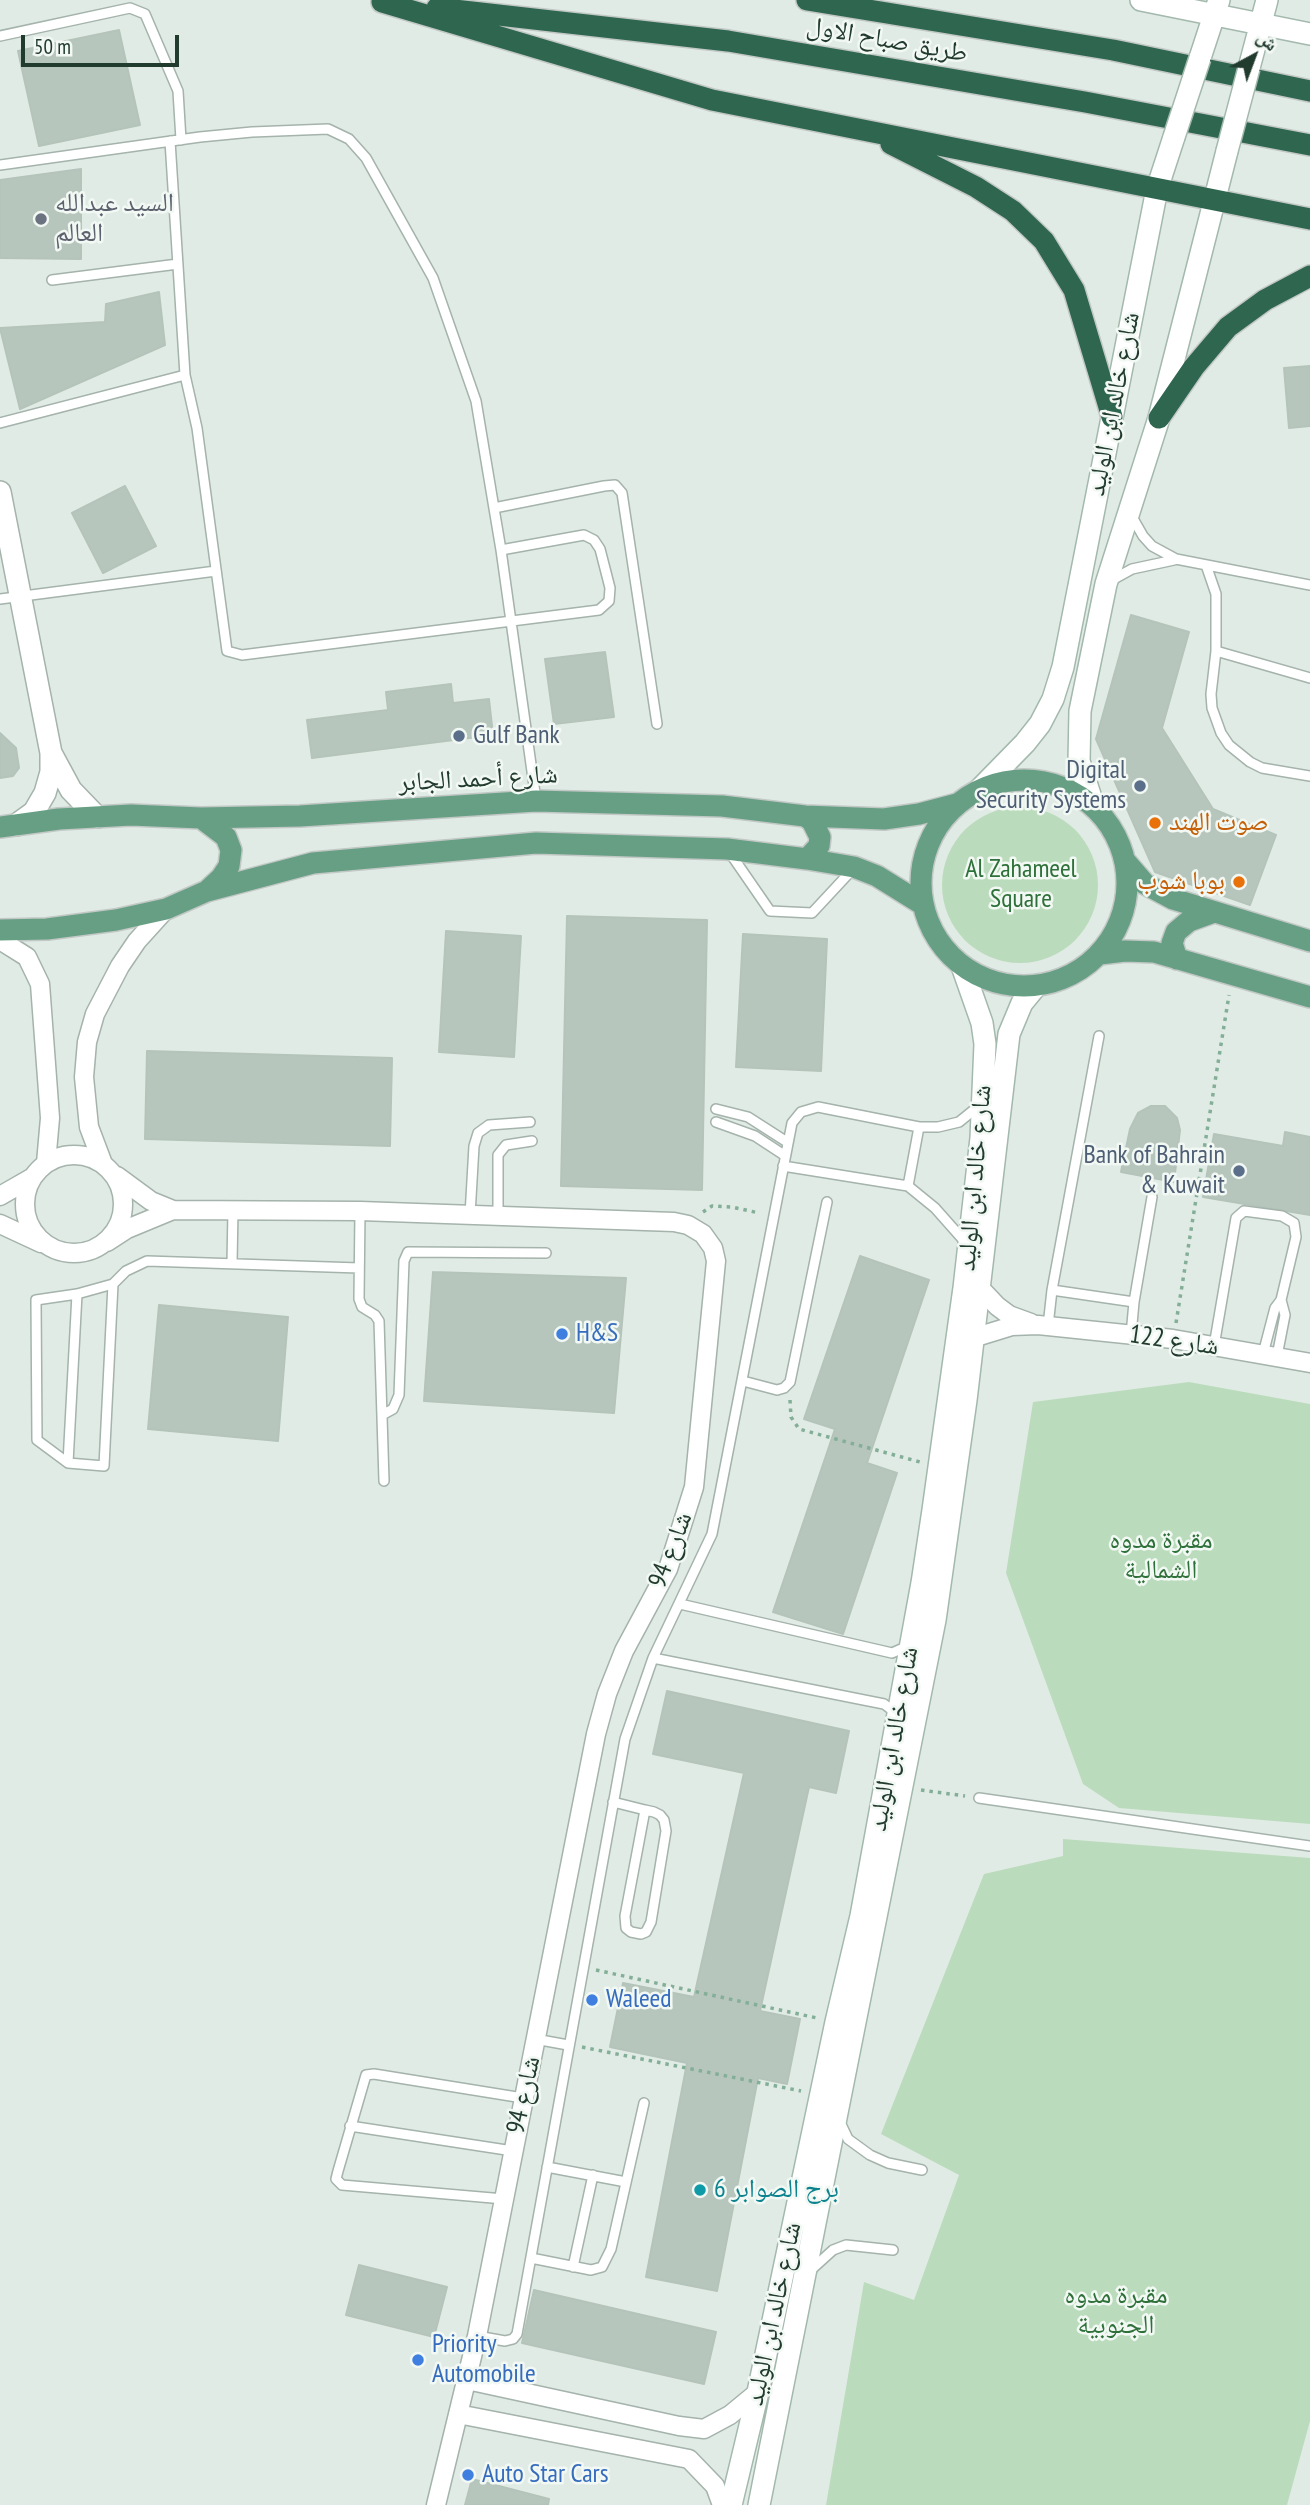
<!DOCTYPE html>
<html>
<head>
<meta charset="utf-8">
<style>
  body { margin:0 }
  #map { position:relative; width:1310px; height:2505px; overflow:hidden; background:#e1ebe5; font-family:"PT Sans Narrow","Noto Naskh Arabic",sans-serif }
  canvas { display:block }
  .north { position:absolute; left:1219px; top:21px; width:70px; height:70px; -webkit-text-stroke:5px #f2f8f3; paint-order:stroke; rotate:41deg; font-size:19px; font-weight:700; line-height:28px; text-align:center; color:#223b2f }
  .north::after { content:''; display:block; margin:auto; width:24px; height:32px; background:#223b2f; clip-path:polygon(50% 0,100% 100%,50% 72%,0 100%) }
  .scale { position:absolute; left:21px; top:35px; width:158px; height:32px; box-sizing:border-box; border:4px solid #223b2f; border-top:0; padding-left:9px; font-size:21px; line-height:24px; white-space:nowrap; color:#223b2f; -webkit-text-stroke:5px #f2f8f3; paint-order:stroke }
</style>
</head>
<body>
<div id="map">
<canvas width="1310" height="2505"></canvas>
<div class="north">ش</div>
<div class="scale">50 m</div>
</div>
<script>
const context = document.querySelector('canvas').getContext('2d');
context.lineJoin = 'round';
function paint(path, color) { context.fillStyle = color; context.fill(path, 'evenodd'); }
const toPath = rows => new Path2D(rows.map(r => 'M' + r).join(''));
function strokePath(path, color, width, dash) { context.strokeStyle = color; context.lineWidth = width; context.lineCap = dash ? 'butt' : 'round'; context.setLineDash(dash || []); context.stroke(path); }
function label(font, color, halo, rows, align = 'center') {
  context.font = font + ' "PT Sans Narrow","Noto Naskh Arabic",sans-serif'; context.lineWidth = 5; context.setLineDash([]); context.textBaseline = 'middle'; context.strokeStyle = halo; context.fillStyle = color; for (const [text, x, y, turn = 0] of rows) {
    context.save(); context.translate(x, y); context.rotate((+turn || 0) * Math.PI / 180); context.textAlign = isNaN(turn) ? turn : align; if (halo) context.strokeText(text, 0, 0); context.fillText(text, 0, 0); context.restore();
  }
}
paint(toPath([
  '942 885a78 78 0 1 1 156 0a78 78 0 1 1-156 0Z',
  [1189,1382,1310,1404,1310,1824,1119,1808,1083,1784,1006,1573,1033,1402],
  [1063,1839,1310,1858,1310,2421,1287,2505,826,2505,864,2282,914,2300,959,2175,881,2134,984,1874,1063,1856]
]), '#bbdcbc');
const building = toPath([
  [119,30,140,125,39,146,18,51,119,30],
  [81,169,81,259,0,258,0,180,81,169],
  [159,292,165,345,20,409,0,328,105,322,106,304,159,292],
  [1310,366,1310,426,1289,428,1284,368,1310,366],
  [125,486,156,546,103,573,72,513,125,486],
  [1131,615,1189,632,1162,728,1213,809,1276,835,1250,905,1155,872,1096,739,1131,615],
  [605,652,614,717,554,724,545,659,605,652],
  [451,684,453,703,489,699,493,735,312,758,307,720,388,710,386,692,451,684],
  [0,733,16,748,19,768,13,776,0,778,0,733],
  [567,916,707,920,702,1190,561,1186,567,916],
  [446,931,521,936,514,1057,439,1052,446,931],
  [743,934,827,939,821,1071,736,1067,743,934],
  [147,1051,392,1058,390,1146,145,1139,147,1051],
  [1151,1106,1165,1106,1177,1118,1180,1130,1174,1182,1121,1172,1130,1129,1138,1113,1151,1106],
  [1285,1132,1310,1137,1310,1215,1203,1197,1214,1134,1283,1146,1285,1132],
  [860,1256,929,1280,867,1463,897,1473,843,1634,773,1612,835,1429,804,1419,860,1256],
  [433,1272,626,1278,614,1413,424,1401,433,1272],
  [159,1305,288,1317,278,1441,148,1429,159,1305],
  [667,1691,849,1731,836,1793,809,1787,760,2011,800,2019,787,2084,758,2078,717,2291,646,2277,687,2063,610,2047,623,1983,694,1997,744,1773,653,1754,667,1691],
  [359,2265,447,2287,434,2337,346,2315,359,2265],
  [534,2290,716,2332,704,2384,522,2343,534,2290],
  [472,2479,549,2499,548,2505,465,2505,472,2479]
]);
paint(building, '#b7c6bd');
strokePath(building, '#b4c4ba', 2);
const service = toPath([
  [0,36,130,8,145,14,178,91,181,140],
  [170,141,185,375,197,428,227,651,242,655,599,610,609,601,610,588,600,549,594,540,584,535,501,550],
  [0,165,200,137,252,132,328,129,349,139,366,158,433,278,476,401,501,550,536,800],
  [52,280,178,264],
  [0,423,185,375],
  [494,508,604,486,615,485,622,493,657,724],
  [1131,515,1143,536,1152,546,1176,559,1310,585],
  [1206,565,1216,594,1216,651,1211,694,1212,708,1221,733,1229,745,1250,762,1262,768,1310,776],
  [1112,580,1132,569,1174,560],
  [0,599,216,571],
  [1216,651,1310,678],
  [730,853,770,911,812,913,852,870],
  [716,1109,748,1117,787,1142],
  [716,1122,755,1136,784,1155],
  [783,1166,908,1186,935,1208,966,1243],
  [908,1186,919,1127],
  [360,1211,359,1299,362,1307,375,1315,379,1321,384,1481],
  [470,1215,474,1146,478,1133,489,1125,530,1122],
  [498,1215,498,1155,506,1145,532,1141],
  [232,1263,233,1210],
  [113,1284,104,1466,68,1463,37,1440,36,1300,77,1294,113,1284,126,1271,147,1261,359,1268],
  [1052,1290,1134,1302],
  [1048,1326,1052,1290,1099,1036],
  [1131,1335,1134,1302,1152,1197],
  [1214,1346,1236,1218,1244,1211,1282,1216,1294,1223,1296,1237,1281,1300,1275,1308,1263,1354],
  [1277,1356,1285,1315,1281,1300],
  [743,1381,777,1390,784,1388,790,1382,827,1202],
  [382,1415,393,1409,399,1395,404,1261,408,1252,546,1253],
  [68,1463,77,1294],
  [680,1604,892,1653,910,1645],
  [653,1658,884,1704,896,1713],
  [979,1798,1310,1846],
  [613,1802,645,1810,654,1812,660,1815,664,1820,666,1831,651,1922,646,1932,641,1934,631,1932,626,1928,625,1916,645,1810],
  [535,2039,568,2045],
  [839,2120,848,2139,870,2155,888,2163,922,2170],
  [350,2126,513,2151],
  [547,2167,626,2182],
  [504,2199,342,2185,336,2179,338,2171,366,2075,374,2074,523,2098],
  [531,2258,591,2270,602,2267,611,2249,644,2103],
  [573,2267,593,2175],
  [812,2269,833,2250,846,2245,893,2250],
  [477,2336,505,2341,513,2339,517,2334,625,1739,653,1658,712,1534,792,1123,801,1112,818,1107,919,1127,938,1127,959,1122,980,1105]
]);
const minor = toPath([
  [0,940,27,957,40,984,50,1118,46,1163],
  '25 1204a49 49 0 1 1 98 0a49 49 0 1 1-98 0Z',
  [103,1164,89,1127,84,1077,87,1042,95,1014,120,966,137,941,166,909],
  [117,1176,151,1201,173,1210],
  [0,1196,33,1177],
  [0,1224,41,1243],
  [107,1242,127,1229,173,1210,360,1211,674,1222,688,1225,703,1234,713,1248,716,1261,694,1487,668,1569,624,1651,607,1694,596,1734,477,2336,436,2505],
  [979,1287,997,1306,1009,1315,1031,1323],
  [973,1338,1012,1326,1038,1325,1173,1339,1310,1363],
  [467,2380,679,2426,704,2429,730,2415,758,2392],
  [458,2414,689,2459,715,2486,722,2505]
]);
const tertiary = toPath([
  [0,492,51,753,51,772,45,793,34,812,16,825],
  [51,753,71,790,97,817]
]);
const secondary = toPath([
  [1141,0,1310,34],
  [1200,58,1219,0],
  [1249,68,1267,0],
  [980,789,1025,743,1040,724,1053,699,1063,667,1157,189,1174,137],
  [1094,807,1079,761,1080,711,1106,584,1159,418,1227,151],
  [731,2505,758,2392,836,2022,861,1916,922,1583,933,1510,964,1288,981,1138,985,1044,982,1023,962,966],
  [759,2505,935,1620,966,1400,1009,1034,1022,1003,1036,986]
]);
const primary = toPath([
  '921 883a103 103 0 1 1 206 0a103 103 0 1 1-206 0Z',
  [805,816,812,821,820,837,819,846,807,859],
  [201,818,226,837,231,850,229,866,221,878,207,891],
  [0,827,59,819,131,815,201,818,300,816,536,801,722,806,805,816,884,819,919,814,957,804],
  [1125,861,1145,884,1173,899,1310,941],
  [0,930,47,929,116,920,166,909,207,891,313,863,536,843,727,849,807,859,854,867,877,876,922,904],
  [1100,954,1125,951,1154,952,1310,997],
  [1177,959,1172,943,1176,932,1189,921,1214,912]
]);
const motorway = toPath([
  [807,0,1113,50,1310,91],
  [382,2,712,100,1310,219],
  [437,8,728,41,1085,102,1310,145],
  [891,144,976,187,1013,211,1044,241,1074,290,1112,417],
  [1159,418,1194,367,1228,327,1265,300,1310,276]
]);
strokePath(service, '#a4b3ab', 12);
strokePath(minor, '#a4b3ab', 21);
strokePath(tertiary, '#a4b3ab', 24);
strokePath(secondary, '#a3b9ad', 24);
strokePath(primary, '#c1c8c5', 24);
strokePath(motorway, '#c1c8c5', 24);
strokePath(toPath([
  [703,1212,712,1206,732,1207,759,1213],
  [1176,1323,1229,995],
  [790,1400,791,1417,799,1429,920,1462],
  [921,1790,965,1796],
  [596,1970,817,2018],
  [582,2047,801,2091]
]), '#83ae97', 3.5, [3.5, 5]);
strokePath(service, '#fff', 9);
strokePath(minor, '#fff', 18);
strokePath(tertiary, '#fff', 21);
strokePath(secondary, '#fff', 21);
strokePath(primary, '#679f84', 21);
strokePath(motorway, '#2f664f', 21);
const secondaryBridge = toPath([
  [1174,137,1200,58],
  [1227,151,1249,68]
]);
strokePath(secondaryBridge, '#a3b9ad', 24, []);
strokePath(secondaryBridge, '#fff', 21);
for (const [x, y, r, color] of [
  [41,219,7,"#6b7280"],
  [459,736,7,"#5c6f8a"],
  [1140,786,7,"#5c6f8a"],
  [1155,823,7,"#e8710a"],
  [1239,882,7,"#e8710a"],
  [1239,1171,7,"#5c6f8a"],
  [562,1334,7,"#3f7fe0"],
  [592,2000,7,"#3f7fe0"],
  [700,2190,7,"#0f9aa8"],
  [418,2360,7,"#3f7fe0"],
  [468,2475,7,"#3f7fe0"]
]) { const dot = new Path2D(); dot.arc(x, y, r, 0, 2 * Math.PI); context.fillStyle = color; context.fill(dot); strokePath(dot, '#f2f8f3', 2.5); }
label('26px', '#223b2f', '#f2f8f3', [
  ["طريق صباح الاول",887,40,10],
  ["شارع خالد ابن الوليد",1114,404,-79],
  ["شارع أحمد الجابر",478,779,-3],
  ["شارع خالد ابن الوليد",975,1178,-85],
  ["شارع 122",1174,1341,8],
  ["شارع 94",671,1550,-69],
  ["شارع خالد ابن الوليد",894,1739,-80],
  ["شارع 94",524,2095,-78],
  ["شارع خالد ابن الوليد",774,2314,-78]
]);
label('26px', '#5b616d', '#f2f8f3', [
  ["السيد عبدالله",55,204],
  ["العالم",55,234]
], 'left');
label('26px', '#4e5e75', '#f2f8f3', [
  ["Gulf Bank",473,736,"left"],
  ["Digital",1126,771],
  ["Security Systems",1126,801],
  ["Bank of Bahrain",1225,1156],
  ["& Kuwait",1225,1186]
], 'right');
label('26px', '#c56008', '#f2f8f3', [
  ["صوت الهند",1169,823],
  ["بوبا شوب",1225,882,"right"]
], 'left');
label('26px', '#2e7039', '#f2f8f3', [
  ["Al Zahameel",1021,870],
  ["Square",1021,900],
  ["مقبرة مدوه",1161,1541],
  ["الشمالية",1161,1571],
  ["مقبرة مدوه",1116,2296],
  ["الجنوبية",1116,2326]
]);
label('26px', '#366cbe', '#f2f8f3', [
  ["H&S",576,1334],
  ["Waleed",606,2000],
  ["Priority",432,2345],
  ["Automobile",432,2375],
  ["Auto Star Cars",482,2475]
], 'left');
label('26px', '#0d838f', '#f2f8f3', [
  ["برج الصوابر 6",714,2190]
], 'left');
</script>
</body>
</html>
